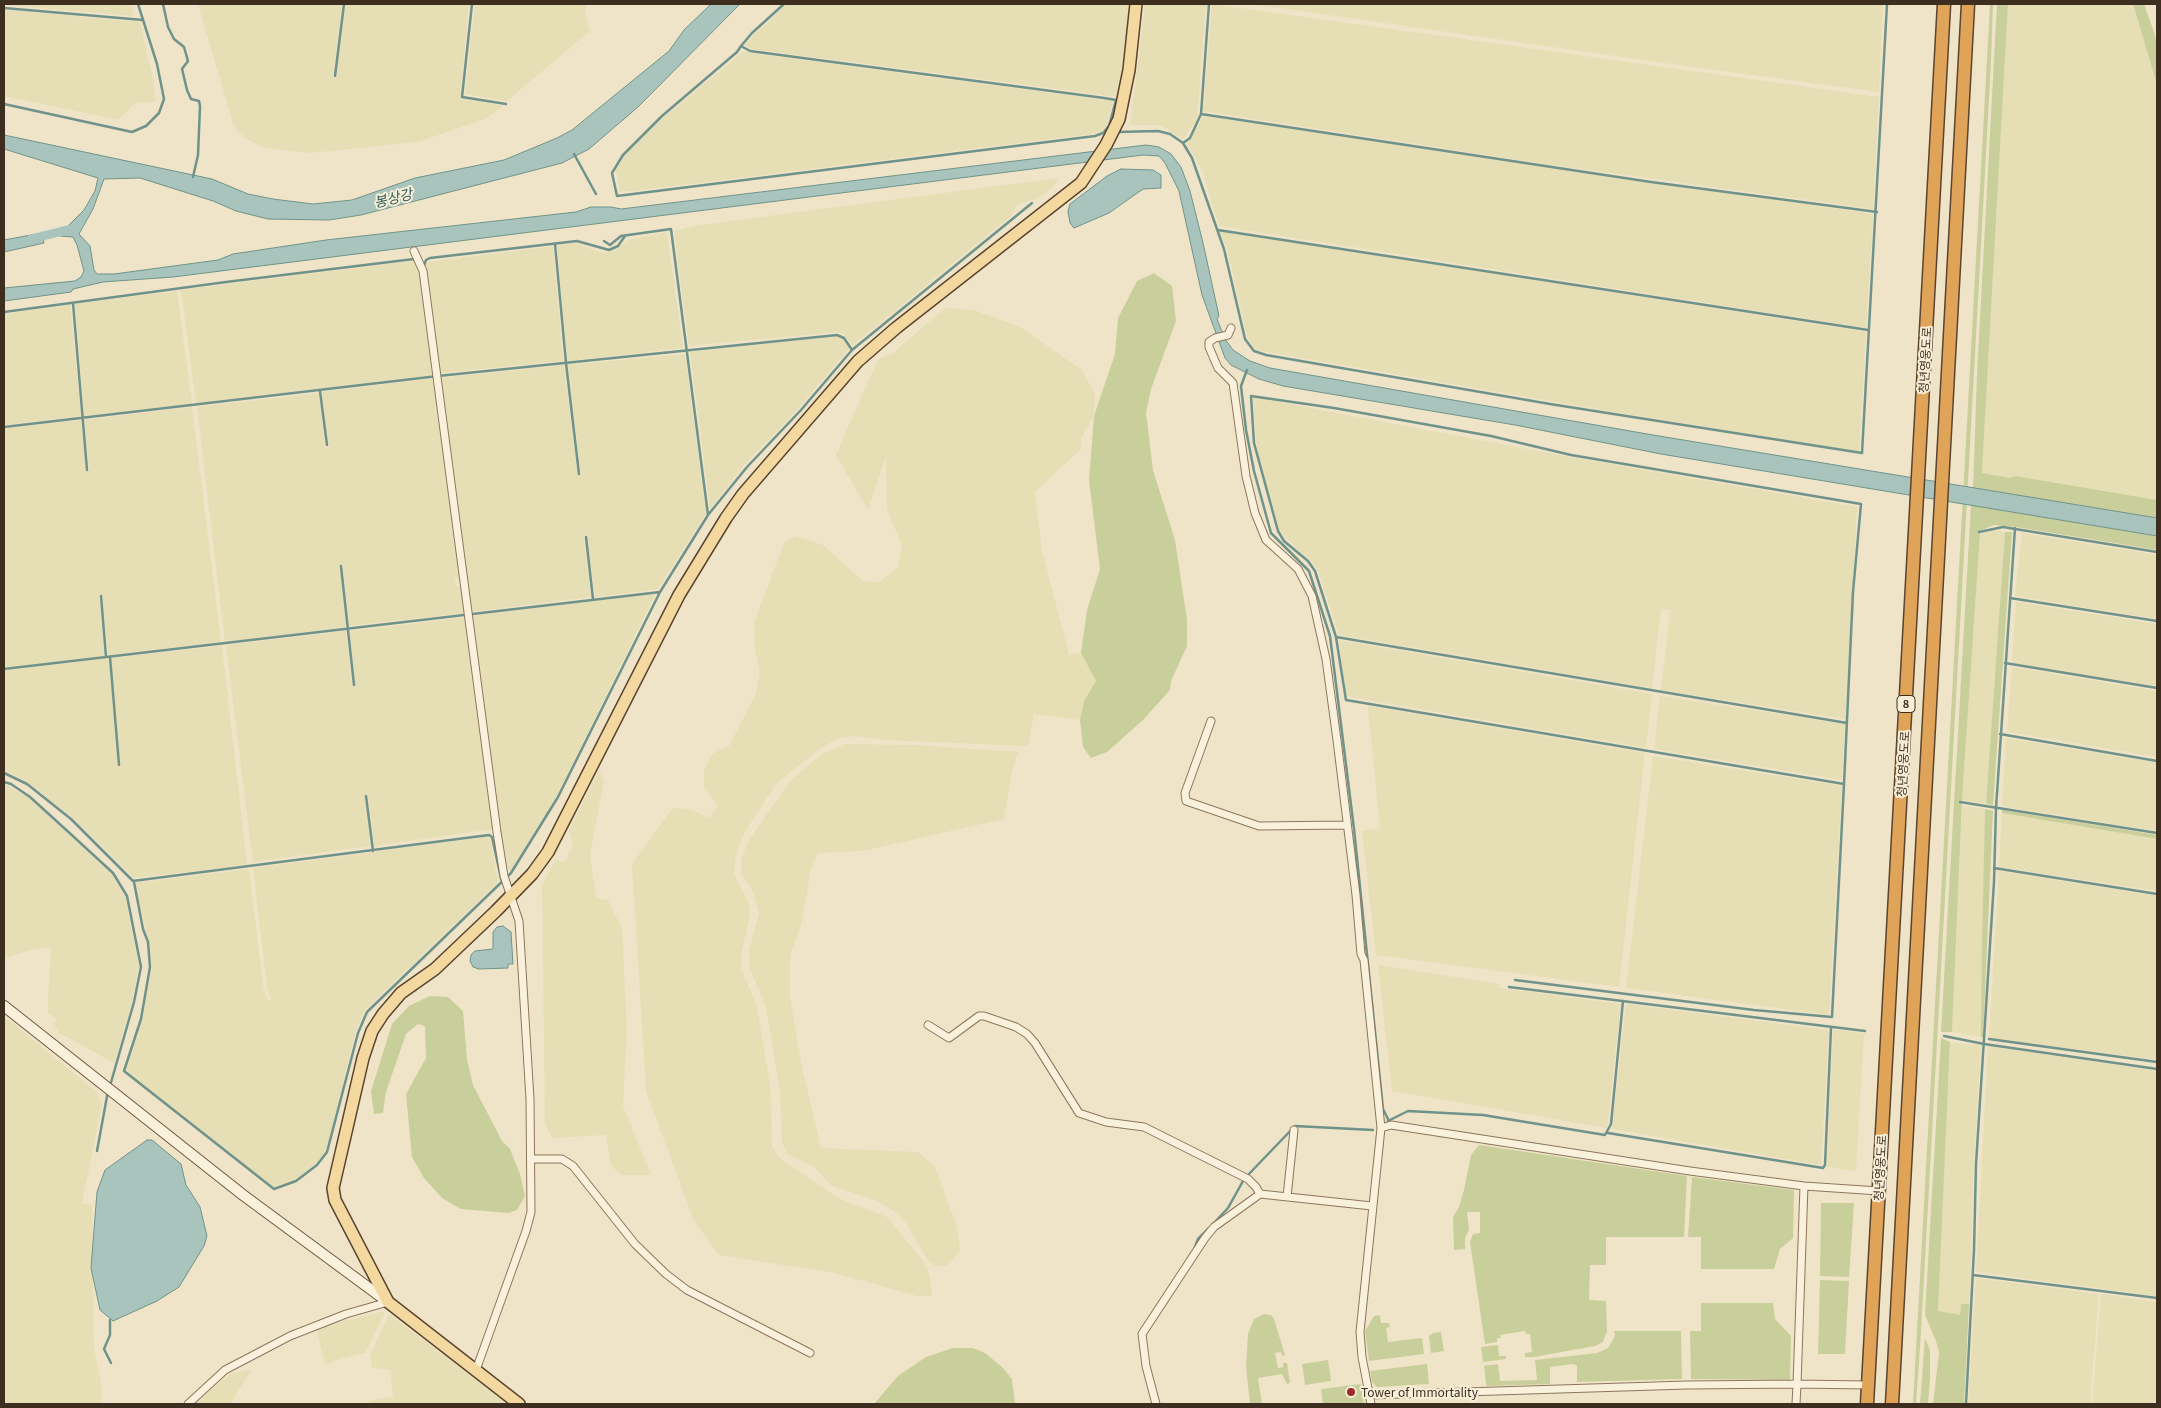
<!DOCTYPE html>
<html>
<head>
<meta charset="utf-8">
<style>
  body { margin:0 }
  #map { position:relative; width:2161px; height:1408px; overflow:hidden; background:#f0e4c8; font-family:Georgia,serif }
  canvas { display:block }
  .frame { position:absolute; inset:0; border:5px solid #3d2e20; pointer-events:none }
</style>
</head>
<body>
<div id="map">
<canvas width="2161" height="1408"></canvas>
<div class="frame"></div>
</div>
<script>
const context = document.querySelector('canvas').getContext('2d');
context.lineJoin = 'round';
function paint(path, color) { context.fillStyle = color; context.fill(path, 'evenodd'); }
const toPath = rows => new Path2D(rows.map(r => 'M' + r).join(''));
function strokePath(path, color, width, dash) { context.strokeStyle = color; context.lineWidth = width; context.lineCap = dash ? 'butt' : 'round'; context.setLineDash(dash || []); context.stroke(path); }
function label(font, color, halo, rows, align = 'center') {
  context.font = font + ' Georgia,"Noto Sans KR",serif'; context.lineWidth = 4; context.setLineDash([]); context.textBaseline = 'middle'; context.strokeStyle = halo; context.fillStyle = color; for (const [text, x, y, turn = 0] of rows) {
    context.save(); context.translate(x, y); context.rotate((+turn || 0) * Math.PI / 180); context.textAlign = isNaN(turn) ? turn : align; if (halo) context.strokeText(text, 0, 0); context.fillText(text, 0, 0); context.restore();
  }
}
paint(toPath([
  [4,4,131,4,134,16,4,5],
  [198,4,342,4,333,78,336,79,345,4,469,4,460,98,503,106,485,119,418,142,310,153,265,148,247,139,238,132,233,123],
  [475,4,586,4,585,14,590,31,507,101,465,94],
  [787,4,1131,4,1118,97,752,49,744,45],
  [1145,4,1206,4,1197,119,1183,139,1160,125,1130,125],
  [1212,4,1879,97,1873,209,1538,163,1203,111],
  [1251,4,1883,4,1879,92,1678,65],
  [2008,4,2133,4,2157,85,2157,500,2015,476,2010,478,1982,473],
  [4,10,140,22,154,84,155,102,134,103,119,120,4,96],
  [743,52,1104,100,1113,101,1107,125,1103,131,1091,134,634,191,620,191,616,170,625,155,664,117],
  [1203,116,1873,214,1866,328,1219,226,1202,170,1187,144],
  [1058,178,1055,185,1037,199,1018,204,1011,216,852,346,844,334,837,332,689,346,674,231,700,225],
  [1220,231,1866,332,1859,452,1579,406,1261,351,1254,347,1247,337,1227,248],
  [667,232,683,348,567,361,557,245,575,243,601,253,615,251,627,240],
  [553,246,563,361,440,373,426,267,428,262],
  [413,261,421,271,435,375,196,403,181,290],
  [177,291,192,404,84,416,75,304],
  [70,305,81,416,4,425,4,314],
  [945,308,973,310,1019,326,1082,370,1095,394,1094,416,1081,438,1081,449,1035,492,1042,551,1069,654,1081,653,1096,681,1084,701,1080,720,1034,714,1028,746,882,740,856,736,838,738,818,750,776,784,744,833,735,858,734,874,749,904,749,921,741,955,741,968,757,1006,771,1091,772,1146,780,1158,838,1198,887,1217,923,1261,930,1276,932,1296,917,1296,835,1273,719,1255,694,1221,646,1091,632,864,673,808,692,810,710,818,717,805,704,787,704,770,712,754,729,746,756,694,760,672,755,650,754,623,784,543,795,536,823,545,863,581,879,582,898,567,902,546,887,509,886,456,868,510,836,455,878,359,892,354],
  [837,336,843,338,849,349,792,416,744,465,710,509,690,352],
  [685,354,706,513,658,589,595,597,587,535,584,536,591,597,471,612,441,378,564,365,578,475,581,475,568,365],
  [435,378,462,578,455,578,456,586,463,586,466,613,349,626,343,565,340,565,346,627,225,642,197,407,319,393,325,448,329,448,322,392],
  [1253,397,1559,455,1857,507,1846,719,1661,690,1670,610,1661,609,1652,688,1339,635,1318,571,1313,563,1285,537,1279,529,1257,452],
  [192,407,221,642,108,655,102,595,99,595,104,656,4,668,4,428,81,420,86,470,89,471,84,420],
  [1991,530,2005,532,1986,804,1962,800,1980,534],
  [2022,533,2157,555,2157,619,2015,596],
  [656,593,558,794,511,871,509,871,500,838,472,616],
  [2016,602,2157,624,2157,686,2012,663],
  [467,617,494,829,374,846,368,795,365,794,370,846,253,862,226,645,346,631,352,687,355,687,350,631],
  [1339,640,1652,694,1646,748,1350,697,1346,694],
  [222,646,247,865,134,878,72,817,28,783,4,770,4,671,109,658,118,767,120,767,111,658],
  [2012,667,2157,691,2157,757,2007,732],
  [1660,696,1845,724,1842,780,1654,749],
  [1368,706,1645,753,1619,987,1376,955,1362,831,1380,828],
  [2006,738,2157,763,2157,831,2002,806],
  [844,744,914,745,1018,752,1012,771,1004,819,862,851,818,853,811,868,802,922,790,955,790,999,802,1067,821,1148,918,1152,935,1167,957,1227,960,1251,946,1266,935,1266,927,1259,906,1223,894,1211,877,1201,832,1186,814,1167,787,1154,782,1143,780,1093,770,1029,765,1004,749,967,749,951,759,913,751,887,741,874,741,859,749,840,790,781,822,754],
  [1653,756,1842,786,1829,1015,1626,988],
  [599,770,604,781,590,855,596,898,608,900,622,928,627,1030,623,1106,651,1175,622,1175,611,1166,606,1135,552,1138,545,1123,542,885,556,859,565,862,573,845,569,830],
  [4,784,29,798,112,875,125,896,139,967,132,1001,114,1063,58,1032,54,1024,57,1019,48,1013,48,1000,51,947,35,949,4,958],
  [1962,806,1985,809,1981,1037,1952,1032],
  [2002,813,2157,839,2157,891,1999,867],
  [486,837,490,838,498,882,365,1010,356,1030,330,1136,323,1157,296,1179,274,1187,126,1071,142,1020,152,968,149,942,135,883,249,869,264,991,268,1001,271,999,267,988,253,868],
  [1999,871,2157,896,2157,1060,1989,1038],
  [1378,965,1500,984,1499,988,1621,1004,1607,1128,1392,1091],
  [1626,1004,1829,1030,1821,1165,1612,1129],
  [4,1016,97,1092,102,1105,82,1203,92,1205,94,1349,102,1387,101,1404,4,1404],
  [1833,1030,1864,1033,1856,1171,1827,1167],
  [1950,1042,1981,1046,1973,1180,1970,1288,1969,1304,1961,1304,1960,1315,1938,1312],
  [1988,1046,2157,1071,2157,1296,1976,1272],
  [1976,1278,2099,1294,2090,1404,1968,1404],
  [2101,1294,2157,1302,2157,1404,2092,1404],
  [385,1311,366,1352,325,1364,316,1328],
  [389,1314,504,1401,508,1404,369,1404,369,1401,393,1396,390,1370,372,1368,370,1355],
  [252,1369,230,1404,194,1404,230,1374]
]), '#e6deb5');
paint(toPath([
  [1990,4,1993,4,1991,62,1980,264,1921,1332,1916,1404,1913,1404],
  [1997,4,2008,4,1982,473,2010,478,2015,476,2157,500,2157,518,1973,489,1977,374],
  [2133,4,2144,4,2154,32,2157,43,2157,85],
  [1154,273,1172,286,1176,321,1151,389,1146,413,1153,470,1175,540,1187,620,1187,646,1171,681,1170,690,1143,720,1107,752,1091,758,1083,747,1080,720,1084,701,1096,681,1081,653,1087,610,1100,569,1089,480,1094,416,1115,354,1118,318,1137,281],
  [1971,504,2157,536,2157,550,2016,527,1994,525,1979,531,1980,534,1962,800,1952,1032,1941,1032],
  [2005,532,2012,532,1993,805,1986,804],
  [1985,809,1993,811,1983,1037,1981,1037,1982,942],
  [2002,810,2157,835,2157,839,2002,813],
  [430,996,448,997,463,1011,467,1059,473,1085,502,1141,510,1149,520,1174,525,1196,517,1210,509,1213,461,1209,442,1198,424,1178,412,1157,406,1094,426,1058,425,1026,418,1024,406,1034,386,1092,383,1113,374,1114,371,1091,392,1024,409,1006],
  [1941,1038,1950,1042,1938,1311,1960,1315,1961,1304,1969,1304,1964,1404,1933,1404,1939,1353,1936,1341,1925,1315],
  [1479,1145,1687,1176,1684,1237,1606,1237,1606,1265,1590,1265,1589,1300,1606,1301,1607,1331,1603,1342,1595,1346,1534,1357,1525,1357,1525,1353,1532,1352,1530,1334,1526,1334,1525,1331,1500,1335,1501,1338,1497,1338,1497,1342,1485,1344,1470,1242,1473,1234,1480,1233,1480,1212,1467,1212,1469,1230,1465,1238,1465,1249,1454,1250,1453,1217,1459,1207,1464,1190,1471,1155],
  [1692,1177,1794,1190,1793,1238,1780,1249,1774,1269,1701,1269,1701,1237,1688,1237],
  [1821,1203,1854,1203,1849,1277,1820,1276],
  [1820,1280,1849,1281,1845,1354,1818,1354],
  [1701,1303,1773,1303,1775,1319,1791,1336,1790,1380,1691,1379,1690,1331,1701,1331],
  [1264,1314,1271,1315,1274,1319,1285,1355,1282,1356,1281,1352,1275,1353,1278,1368,1283,1367,1283,1363,1287,1363,1290,1383,1287,1384,1282,1374,1258,1378,1262,1404,1250,1404,1246,1367,1248,1334,1254,1319],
  [1380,1315,1381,1323,1389,1323,1390,1327,1386,1328,1388,1342,1422,1338,1424,1354,1369,1361,1365,1331,1374,1316],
  [1614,1331,1681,1331,1682,1379,1577,1382,1577,1366,1573,1364,1550,1367,1550,1384,1487,1386,1486,1384,1484,1366,1498,1364,1500,1381,1537,1380,1535,1360,1597,1353,1608,1348,1615,1336],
  [1441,1332,1444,1351,1431,1353,1429,1336,1433,1333],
  [1925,1338,1930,1350,1930,1379,1928,1404,1920,1404],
  [1498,1345,1499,1356,1506,1356,1506,1359,1483,1362,1481,1347],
  [953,1348,973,1348,985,1353,1002,1367,1012,1379,1015,1404,874,1404,898,1376,926,1357],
  [1328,1360,1331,1381,1305,1385,1302,1364],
  [1427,1364,1429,1384,1377,1387,1372,1382,1370,1371],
  [1361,1384,1364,1404,1323,1404,1321,1389]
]), '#c9cf9b');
const water = toPath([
  [711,4,740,4,638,107,589,149,562,163,361,215,329,220,268,219,236,211,213,201,140,178,104,179,93,209,79,234,90,246,94,270,97,274,114,274,218,260,233,254,326,240,576,212,591,207,611,207,621,209,1146,145,1159,147,1171,154,1181,167,1190,191,1203,243,1219,316,1217,319,1225,339,1233,350,1250,361,1270,368,1653,435,2157,518,2157,536,1661,454,1515,425,1283,386,1259,379,1231,365,1225,358,1202,295,1179,191,1165,163,1159,156,1143,155,173,277,103,282,73,289,71,292,4,301,4,288,75,281,81,277,84,271,77,245,73,237,60,236,59,230,68,226,84,210,95,191,98,178,4,149,4,135,212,179,248,194,273,199,313,204,352,200,415,178,504,160,557,138,572,130,669,51,684,30,711,4],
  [1121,169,1153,170,1161,175,1161,188,1143,189,1109,213,1074,228,1070,223,1068,211,1070,204,1107,176,1121,169],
  [42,233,44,243,4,252,4,240,42,233],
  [503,926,511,932,513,964,508,964,508,968,479,969,473,967,470,961,471,955,475,951,493,949,493,932,497,927,503,926],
  [147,1140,152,1140,181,1164,186,1185,200,1207,207,1236,204,1246,179,1287,157,1301,113,1321,100,1310,91,1268,97,1192,105,1170,147,1140]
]);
paint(water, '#a9c4bc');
strokePath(water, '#6f938a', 1);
strokePath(toPath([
  [163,4,168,27,174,39,184,47,188,61,182,69,187,90,191,99,199,101,200,106,198,155,193,177],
  [472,4,462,97,506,104],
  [4,8,143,20],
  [741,46,750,51,1104,98,1116,100,1109,126,1103,133,1095,136,617,196,612,173,623,155,662,116,737,52,741,46,752,33,784,4],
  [335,76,344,4],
  [4,104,132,132,146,126,159,113,164,99,157,64,138,4],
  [1201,114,1651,182,1877,212],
  [1117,132,1158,131,1170,134,1183,143,1192,158,1224,249,1245,339,1254,351,1266,355,1550,404,1862,453,1887,4],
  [1183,143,1190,138,1201,114,1209,4],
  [574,154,596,194],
  [1218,230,1868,330],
  [604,241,610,245,621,236,671,229,708,515],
  [555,244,566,363,579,474],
  [423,268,426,260,430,258,577,241,609,250,618,246,625,236],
  [73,303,87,470],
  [4,312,226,282,414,259,415,261],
  [1247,370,1241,386,1246,430,1254,471,1271,533,1309,571,1330,636,1354,829,1383,1109,1389,1121],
  [320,391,327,445],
  [4,427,438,376,837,335,844,338,852,350],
  [1979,532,2003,527,2157,552],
  [586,537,593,599],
  [341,566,354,685],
  [101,596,106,657],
  [2010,598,2157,621],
  [1336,637,1847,723],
  [110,657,119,765],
  [2005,663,2157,688],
  [4,669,660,592],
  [2000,734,2157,761],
  [4,773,27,784,71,819,134,882,143,929,148,942,150,967,141,1019,124,1071,274,1189,296,1181,317,1165,327,1152,358,1033,367,1012,511,873,558,797,660,592,708,515,747,467,801,410,852,350,1032,203],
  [4,782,11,784,30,797,63,827,113,873,127,896,141,967,134,1002,110,1086],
  [366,796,373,851],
  [1960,802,2157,833],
  [1994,868,2157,894],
  [133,881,489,835,492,837,502,883],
  [1515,980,1754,1010,1832,1017,1844,784,1853,592,1861,504,1571,455,1491,436,1334,408,1251,396,1254,443,1278,531,1284,541,1308,561,1315,571,1336,637,1346,700,1844,784],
  [1509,987,1865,1031],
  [1944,1036,1984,1044,2157,1069],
  [1989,1039,2157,1062],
  [1388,1121,1408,1111,1483,1115,1605,1135,1611,1124,1623,1001],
  [1608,1133,1823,1168,1825,1165,1831,1028],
  [97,1151,108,1091],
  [1247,1176,1295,1126,1373,1130],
  [1213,1224,1228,1208,1243,1181],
  [1194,1249,1198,1239,1209,1228],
  [1973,1275,2157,1298],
  [110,1320,110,1335,104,1349,111,1363],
  [1966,1404,1974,1250,1976,1164,1994,882,1996,808,2015,528]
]), '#6f938a', 2.5);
strokePath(toPath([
  [31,239,71,229]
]), '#a9c4bc', 9);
const minor = toPath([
  [414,251,423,271,497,832,504,876,519,921,530,1099,531,1212,526,1231,476,1370],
  [1231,328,1228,335,1215,338,1209,342,1209,347,1218,368,1233,383,1246,476,1255,513,1266,540,1298,569,1312,596,1326,659,1337,740,1356,895,1361,954,1364,960,1381,1128,1360,1332,1362,1357,1371,1404],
  [1211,721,1185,793,1186,801,1259,826,1346,825],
  [928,1025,949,1038,979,1016,984,1016,1016,1027,1027,1034,1035,1043,1079,1113,1106,1122,1144,1127,1248,1179,1256,1187,1260,1194,1214,1227,1205,1238,1142,1334,1146,1366,1156,1404],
  [1381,1128,1391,1125,1690,1171,1804,1186,1879,1191],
  [531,1159,562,1159,573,1166,635,1244,666,1274,687,1290,810,1353],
  [1804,1186,1797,1384,1868,1385],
  [1260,1194,1372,1206],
  [1287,1197,1294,1130],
  [1369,1395,1687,1385,1797,1384,1796,1404],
  [188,1404,225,1370,290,1336,346,1314,388,1302]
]);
const secondary = toPath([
  [4,1006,243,1195,388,1302]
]);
const primary = toPath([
  [519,1404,388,1302,335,1200,333,1188,363,1058,372,1031,383,1014,401,993,435,969,496,911,532,874,548,852,679,595,726,518,743,494,858,361,896,328,1081,183,1106,145,1119,119,1129,70,1136,4]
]);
const motorway = toPath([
  [1867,1404,1944,4],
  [1892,1404,1968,4]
]);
strokePath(minor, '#8d765c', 9);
strokePath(secondary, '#6f573f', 12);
strokePath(primary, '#5b4430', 14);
strokePath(motorway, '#5b4430', 15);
strokePath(minor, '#faf1dc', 7);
strokePath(secondary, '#faf1dc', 10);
strokePath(primary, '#f3d9a0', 11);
strokePath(motorway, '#e0a458', 12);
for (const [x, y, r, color] of [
  [1351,1392,5,"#9e2a2b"]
]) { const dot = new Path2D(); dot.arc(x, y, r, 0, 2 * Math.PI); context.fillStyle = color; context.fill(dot); strokePath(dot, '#f7eed8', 2); }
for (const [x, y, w] of [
  [1906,704,18]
]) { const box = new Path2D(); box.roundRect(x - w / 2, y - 8.5, w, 17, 4); context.fillStyle = '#f7eed8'; context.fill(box); strokePath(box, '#3d2e20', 1); }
label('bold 11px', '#3d2e20', null, [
  ["8",1906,704]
]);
label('12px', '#3d2e20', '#f7eed8', [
  ["청년영웅도로",1925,360,-87],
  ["청년영웅도로",1903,764,-87],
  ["청년영웅도로",1880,1168,-87]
]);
label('12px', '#3d2e20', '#f7eed8', [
  ["Tower of Immortality",1361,1392]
], 'left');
label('italic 14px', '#2f5d5a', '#f7eed8', [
  ["봉상강",393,198,-14]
]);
</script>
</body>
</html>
